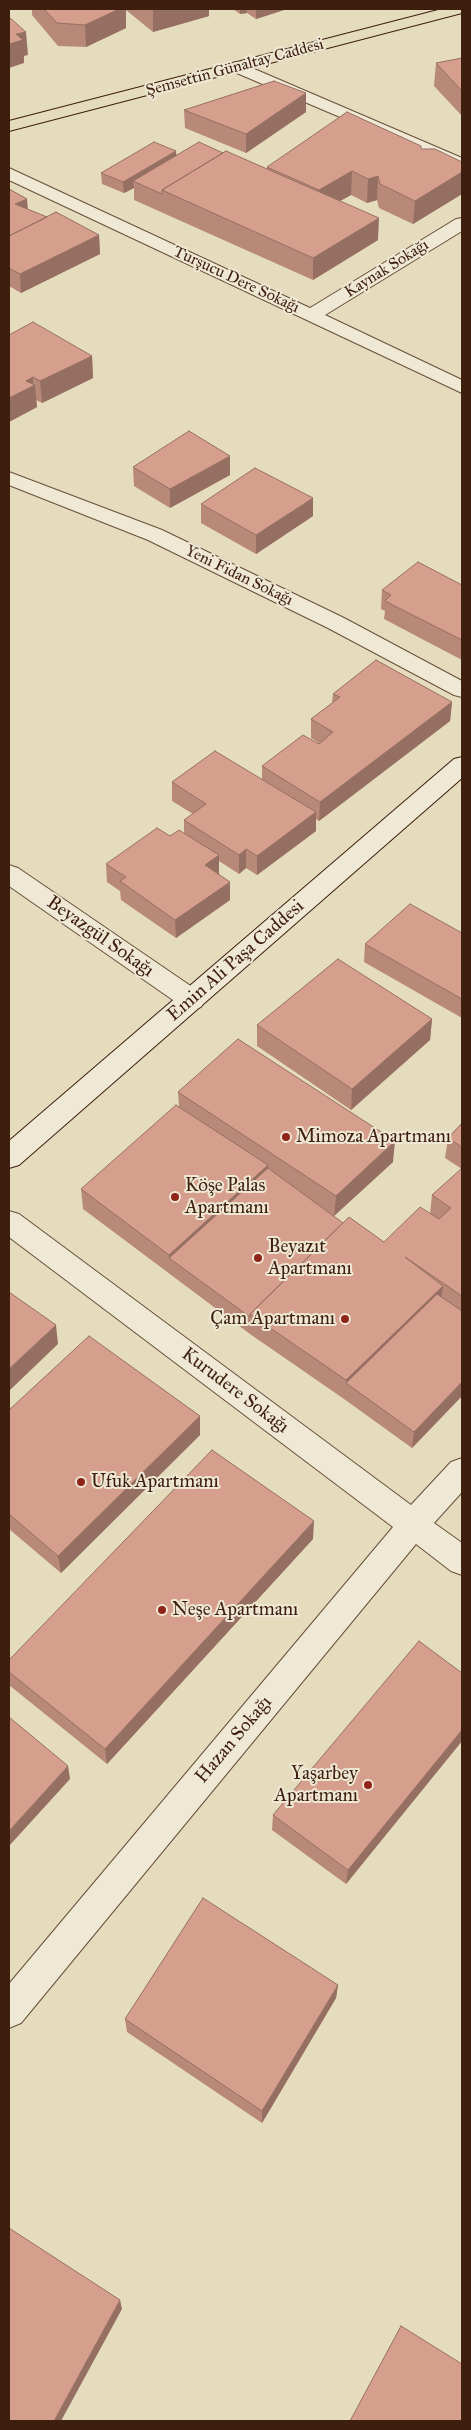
<!DOCTYPE html>
<html>
<head>
<meta charset="utf-8">
<style>
  body { margin:0 }
  #map { position:relative; width:471px; height:2430px; overflow:hidden; background:#e5dcbe; font-family:"IM FELL Great Primer",serif }
  canvas { display:block }
  .frame { position:absolute; inset:0; border:10px solid #3e1e0d; pointer-events:none }
</style>
</head>
<body>
<div id="map">
<canvas width="471" height="2430"></canvas>
<div class="frame"></div>
</div>
<script>
const context = document.querySelector('canvas').getContext('2d');
context.lineJoin = 'round';
const toPath = rows => new Path2D(rows.map(r => 'M' + r).join(''));
function strokePath(path, color, width, dash) { context.strokeStyle = color; context.lineWidth = width; context.lineCap = dash ? 'butt' : 'round'; context.setLineDash(dash || []); context.stroke(path); }
function paint(path, color) { context.fillStyle = color; context.fill(path, 'evenodd'); }
function label(font, color, halo, rows, align = 'center') {
  context.font = font + ' "IM FELL Great Primer",serif'; context.lineWidth = 4; context.setLineDash([]); context.textBaseline = 'middle'; context.strokeStyle = halo; context.fillStyle = color; for (const [text, x, y, turn = 0] of rows) {
    context.save(); context.translate(x, y); context.rotate((+turn || 0) * Math.PI / 180); context.textAlign = isNaN(turn) ? turn : align; if (halo) context.strokeText(text, 0, 0); context.fillText(text, 0, 0); context.restore();
  }
}
const street = toPath([
  [238,62,462,158,462,169,232,71,230,67,232,63,238,62],
  [9,168,310,308,456,219,462,218,462,231,325,315,462,380,462,393,9,180,9,168],
  [9,472,162,530,344,618,462,681,462,697,454,695,328,628,148,540,9,485,9,472],
  [9,865,18,868,201,993,205,1000,201,1007,192,1010,183,1007,9,886,9,865],
  [9,1211,19,1214,411,1505,451,1462,462,1458,462,1492,434,1523,462,1543,462,1575,451,1571,416,1544,21,2023,9,2028,9,1984,393,1527,9,1237,9,1211]
]);
const secondary = toPath([
  [462,757,462,778,19,1165,9,1168,9,1141,454,759,462,757]
]);
const primary = toPath([
  [442,9,462,9,462,13,9,131,9,121,442,9]
]);
strokePath(street, '#684e39', 2);
strokePath(secondary, '#3e1e0d', 2);
strokePath(primary, '#3e1e0d', 2);
paint(street, '#eee8d5');
paint(secondary, '#eee8d5');
paint(primary, '#e5dcbe');
paint(toPath([
  [32,9,209,9,209,16,153,32,126,10,126,28,86,47,58,46,32,15],
  [233,9,287,9,256,19,247,13,240,14],
  [462,58,462,116,434,86,436,63],
  [184,110,306,112,246,153,185,128],
  [421,149,462,162,462,194,413,224,379,208,377,200,367,203,351,195,340,201,378,240,313,280,134,200,134,188,124,193,102,184,101,173,176,151,176,155,223,153,267,169,267,167],
  [9,189,27,199,27,209,47,217,99,235,100,254,21,293,9,286],
  [9,335,92,356,93,378,42,403,36,400,37,407,9,422],
  [133,467,230,475,170,508,134,486],
  [201,504,313,516,256,554,201,523],
  [462,585,462,660,384,619,385,611,381,609,382,590],
  [333,694,452,702,450,721,319,821,316,819,316,831,257,875,246,868,239,874,219,861,219,874,230,900,176,938,121,900,120,891,107,882,106,864,170,836,184,833,184,820,193,814,172,801,172,782,262,779,262,766,319,743,311,738,311,719,332,703],
  [462,933,462,1018,364,962,365,944],
  [432,1019,430,1040,351,1110,257,1046,257,1025],
  [178,1092,393,1162,334,1216,343,1223,384,1242,430,1214,432,1195,462,1170,462,1396,412,1448,344,1399,250,1334,83,1209,81,1189,179,1106],
  [462,1123,462,1169,445,1158,448,1138],
  [9,1410,200,1416,200,1435,61,1573,9,1529],
  [313,1539,107,1764,9,1685,9,1660],
  [462,1673,462,1741,346,1884,272,1830,273,1815],
  [338,1985,336,1998,262,2123,127,2032,125,2019]
]), '#b88979');
paint(toPath([
  [119,9,126,9,126,28,86,47,85,25],
  [153,9,209,9,209,16,153,32],
  [240,9,247,9,247,13,240,14],
  [256,9,287,9,256,19],
  [26,32,28,55,24,56,24,63,9,68,9,44,16,34],
  [306,93,306,112,246,153,246,134],
  [176,151,177,162,133,181,134,188,124,193,123,182],
  [352,171,351,195,318,213,319,190],
  [462,172,462,194,413,224,415,201],
  [378,176,377,200,367,203,368,179],
  [27,199,28,210,15,204],
  [379,218,378,240,313,280,313,258],
  [99,235,100,254,21,293,20,274],
  [92,356,93,378,42,403,40,381],
  [33,377,33,386,35,385,37,407,9,422,9,398,26,381],
  [230,456,230,475,170,508,170,489],
  [313,498,313,516,256,554,256,535],
  [452,702,450,721,319,821,320,802],
  [316,812,316,831,257,875,257,856],
  [246,849,246,868,239,874,239,855],
  [219,855,219,874,205,865],
  [230,882,230,900,176,938,175,920],
  [432,1019,430,1040,351,1110,352,1089],
  [395,1141,393,1162,334,1216,336,1196],
  [268,1165,268,1186,169,1258,169,1255],
  [443,1286,440,1305,346,1383,346,1380],
  [56,1325,58,1344,9,1391,9,1369],
  [462,1382,462,1396,412,1448,414,1432],
  [200,1416,200,1435,61,1573,58,1556],
  [314,1521,313,1539,107,1764,105,1749],
  [462,1730,462,1741,346,1884,348,1870],
  [68,1766,70,1779,9,1846,9,1831],
  [338,1985,336,1998,262,2123,262,2111],
  [120,2300,122,2309,61,2421,54,2421]
]), '#966f63');
const building = toPath([
  [44,9,119,9,85,25,57,23,44,9],
  [9,17,26,32,16,34,23,40,9,44,9,17],
  [462,58,462,91,436,63,462,58],
  [274,81,306,93,246,134,184,110,274,81],
  [347,112,421,146,421,149,435,149,462,162,462,172,415,201,380,184,378,176,368,179,352,171,319,190,267,167,347,112],
  [154,142,176,151,123,182,101,173,154,142],
  [199,142,223,153,162,190,162,194,133,181,199,142],
  [226,151,379,218,313,258,162,190,226,151],
  [9,189,27,199,15,204,47,217,9,236,9,189],
  [56,212,99,235,20,274,9,268,9,236,56,212],
  [33,322,92,356,40,381,33,377,26,381,35,385,9,398,9,335,33,322],
  [189,431,230,456,170,489,133,467,189,431],
  [255,468,313,498,256,535,201,504,255,468],
  [418,562,462,585,462,640,385,601,391,595,382,590,418,562],
  [376,660,452,702,320,802,262,766,303,735,319,744,333,732,311,719,340,697,333,694,376,660],
  [215,751,316,812,257,856,246,849,239,855,184,820,206,804,172,782,215,751],
  [157,828,170,836,179,830,219,855,205,865,230,882,175,920,120,881,126,877,106,864,157,828],
  [410,904,462,933,462,999,365,944,410,904],
  [338,959,432,1019,352,1089,257,1025,338,959],
  [238,1039,395,1141,336,1196,178,1092,238,1039],
  [176,1105,268,1165,169,1255,81,1189,176,1105],
  [462,1123,462,1147,448,1138,462,1123],
  [268,1168,343,1223,250,1314,250,1317,169,1258,268,1168],
  [461,1169,462,1170,462,1296,405,1257,443,1286,346,1380,250,1314,349,1217,384,1242,420,1207,439,1219,451,1208,432,1195,461,1169],
  [9,1292,56,1325,9,1369,9,1292],
  [437,1294,462,1311,462,1382,414,1432,346,1383,437,1294],
  [89,1336,200,1416,58,1556,9,1514,9,1410,89,1336],
  [212,1450,314,1521,105,1749,9,1672,9,1660,212,1450],
  [419,1641,462,1673,462,1730,348,1870,273,1815,419,1641],
  [9,1717,68,1766,9,1831,9,1717],
  [203,1898,338,1985,262,2111,125,2019,203,1898],
  [9,2228,120,2300,54,2421,9,2421,9,2228],
  [401,2326,462,2364,462,2421,350,2421,401,2326]
]);
paint(building, '#d69f8d');
strokePath(building, '#966f63', 1);
for (const [x, y, r, color] of [
  [286,1137,5,"#8f2418"],
  [175,1197,5,"#8f2418"],
  [258,1258,5,"#8f2418"],
  [345,1319,5,"#8f2418"],
  [81,1482,5,"#8f2418"],
  [162,1610,5,"#8f2418"],
  [368,1785,5,"#8f2418"]
]) { const dot = new Path2D(); dot.arc(x, y, r, 0, 2 * Math.PI); context.fillStyle = color; context.fill(dot); strokePath(dot, '#eee8d5', 2); }
label('16px', '#3e1e0d', '#eee8d5', [
  ["Şemsettin Günaltay Caddesi",235,68,-15],
  ["Kaynak Sokağı",387,269,-32],
  ["Turşucu Dere Sokağı",236,280,25],
  ["Yeni Fidan Sokağı",239,576,26]
]);
label('19px', '#3e1e0d', '#eee8d5', [
  ["Beyazgül Sokağı",100,937,35],
  ["Emin Ali Paşa Caddesi",236,961,-41],
  ["Kurudere Sokağı",235,1391,37],
  ["Hazan Sokağı",234,1740,-50]
]);
label('19px', '#3e1e0d', '#eee8d5', [
  ["Mimoza Apartmanı",296,1137],
  ["Köşe Palas",185,1186],
  ["Apartmanı",185,1208],
  ["Beyazıt",268,1247],
  ["Apartmanı",268,1269],
  ["Çam Apartmanı",335,1319,"right"],
  ["Ufuk Apartmanı",91,1482],
  ["Neşe Apartmanı",172,1610],
  ["Yaşarbey",358,1774,"right"],
  ["Apartmanı",358,1796,"right"]
], 'left');
</script>
</body>
</html>
